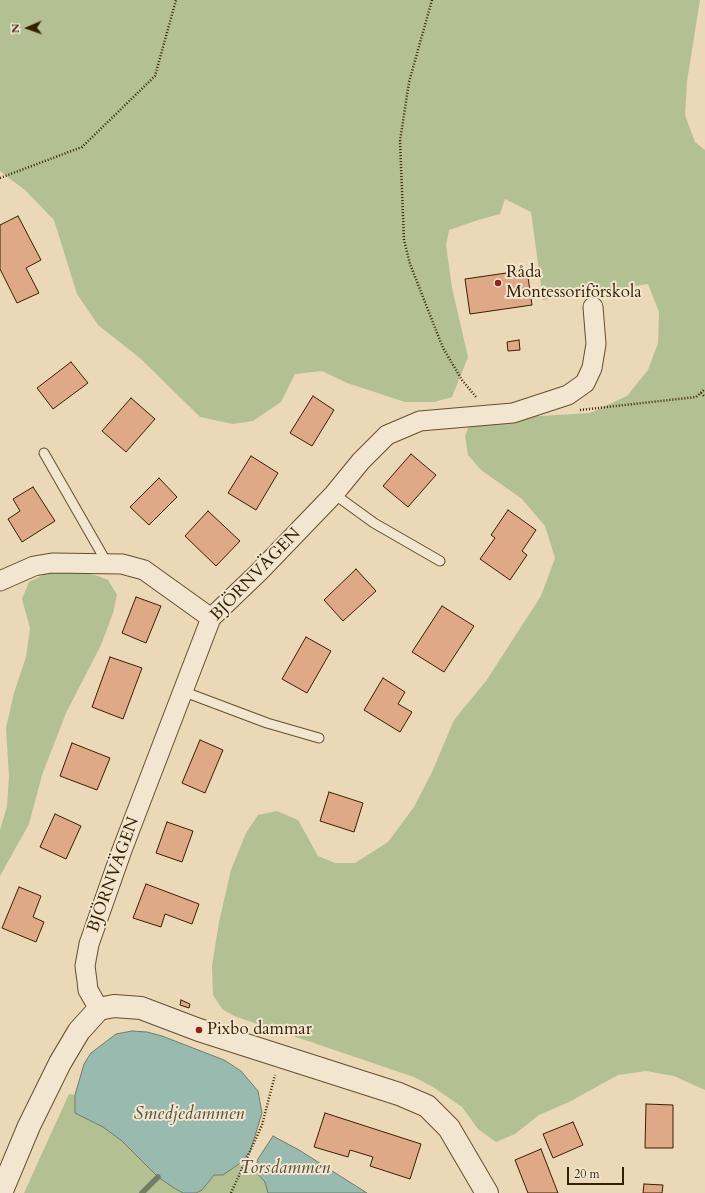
<!DOCTYPE html>
<html>
<head>
<meta charset="utf-8">
<style>
  body { margin:0 }
  #map { position:relative; width:705px; height:1193px; overflow:hidden; background:#ebd8b7; font-family:Cardo,serif }
  canvas { display:block }
  .north { position:absolute; left:8px; top:8px; width:40px; height:40px; -webkit-text-stroke:3px #f2e6d0; paint-order:stroke; rotate:268deg; font-size:11px; font-weight:700; line-height:16px; text-align:center; color:#372000 }
  .north::after { content:''; display:block; margin:auto; width:14px; height:18px; background:#372000; clip-path:polygon(50% 0,100% 100%,50% 72%,0 100%) }
  .scale { position:absolute; left:567px; top:1167px; width:57px; height:18px; box-sizing:border-box; border:2px solid #372000; border-top:0; padding-left:5px; font-size:12px; line-height:14px; white-space:nowrap; color:#372000; -webkit-text-stroke:3px #f2e6d0; paint-order:stroke }
</style>
</head>
<body>
<div id="map">
<canvas width="705" height="1193"></canvas>
<div class="north">N</div>
<div class="scale">20 m</div>
</div>
<script>
const context = document.querySelector('canvas').getContext('2d');
context.lineJoin = 'round';
function paint(path, color) { context.fillStyle = color; context.fill(path, 'evenodd'); }
const toPath = rows => new Path2D(rows.map(r => 'M' + r).join(''));
function strokePath(path, color, width, dash) { context.strokeStyle = color; context.lineWidth = width; context.lineCap = dash ? 'butt' : 'round'; context.setLineDash(dash || []); context.stroke(path); }
function label(font, color, halo, rows, align = 'center') {
  context.font = font + ' Cardo,serif'; context.lineWidth = 4; context.setLineDash([]); context.textBaseline = 'middle'; context.strokeStyle = halo; context.fillStyle = color; for (const [text, x, y, turn = 0] of rows) {
    context.save(); context.translate(x, y); context.rotate((+turn || 0) * Math.PI / 180); context.textAlign = isNaN(turn) ? turn : align; if (halo) context.strokeText(text, 0, 0); context.fillText(text, 0, 0); context.restore();
  }
}
paint(toPath([
  [0,0,700,0,687,81,685,115,695,142,705,150,705,1090,674,1076,646,1071,618,1075,569,1102,539,1115,515,1134,496,1142,478,1129,462,1107,433,1087,414,1077,234,1016,222,1009,213,995,212,966,219,922,231,870,246,833,258,815,277,811,298,820,318,856,335,863,355,863,388,842,414,807,432,772,454,720,486,681,541,596,555,558,545,526,522,499,481,470,468,455,465,436,469,426,490,419,590,413,627,396,648,370,658,343,659,312,648,284,543,300,531,212,505,199,500,214,478,220,449,230,446,245,452,288,468,357,452,397,434,402,405,402,347,383,322,371,295,374,281,402,253,421,233,424,200,417,141,359,98,325,77,294,54,220,26,191,0,171],
  [76,571,98,576,108,580,117,595,113,613,101,645,66,713,42,775,29,824,0,876,0,830,7,806,9,777,6,728,14,693,26,657,30,628,22,599,29,582,47,573],
  [69,1094,75,1095,75,1113,103,1127,122,1141,158,1177,183,1193,24,1193],
  [239,1164,255,1171,265,1182,268,1193,196,1193,202,1190,214,1175,223,1175]
]), '#b2c092');
const water = toPath([
  [132,1031,147,1032,162,1036,224,1060,241,1071,258,1091,262,1113,250,1152,239,1164,223,1175,214,1175,202,1190,196,1193,183,1193,174,1188,158,1177,122,1141,103,1127,75,1113,75,1095,84,1064,91,1053,116,1034,132,1031],
  [273,1136,299,1150,367,1193,268,1193,265,1182,255,1171,258,1159,273,1136]
]);
paint(water, '#98baaf');
strokePath(water, '#717c69', 1);
strokePath(toPath([
  [142,1193,158,1177]
]), '#717c69', 5.5);
const building = toPath([
  [18,216,41,260,26,268,39,293,17,303,0,269,0,225,18,216],
  [527,270,532,305,470,314,465,279,527,270],
  [519,340,520,350,508,351,507,342,519,340],
  [71,362,88,383,53,409,37,388,71,362],
  [313,396,334,410,312,446,290,433,313,396],
  [131,398,155,419,126,452,102,431,131,398],
  [411,454,436,475,408,507,383,486,411,454],
  [251,456,278,473,256,510,228,493,251,456],
  [159,478,177,497,149,525,130,507,159,478],
  [33,487,55,521,22,542,8,519,20,511,13,499,33,487],
  [508,510,536,530,522,551,527,555,510,580,480,559,495,538,491,535,508,510],
  [208,511,240,541,216,566,185,536,208,511],
  [356,569,376,591,343,621,324,600,356,569],
  [136,597,161,606,146,643,122,633,136,597],
  [442,606,474,626,444,672,412,652,442,606],
  [306,637,331,651,307,693,282,679,306,637],
  [110,657,142,668,123,719,92,707,110,657],
  [383,678,405,692,398,704,412,712,400,732,364,710,383,678],
  [200,740,223,750,205,793,182,783,200,740],
  [72,743,110,758,97,790,60,776,72,743],
  [329,792,363,803,354,832,320,821,329,792],
  [55,814,81,826,66,859,40,847,55,814],
  [167,822,193,831,182,862,156,853,167,822],
  [146,884,199,904,192,924,165,914,161,927,133,918,146,884],
  [19,887,41,896,33,917,44,922,36,942,2,928,19,887],
  [181,1000,190,1004,189,1008,180,1005,181,1000],
  [646,1104,673,1105,673,1148,645,1148,646,1104],
  [325,1113,421,1144,410,1179,370,1166,373,1157,350,1150,348,1157,314,1147,325,1113],
  [573,1122,583,1145,553,1158,543,1134,573,1122],
  [541,1149,558,1193,528,1193,515,1160,541,1149],
  [644,1184,663,1185,662,1193,643,1193,644,1184]
]);
paint(building, '#dfa886');
strokePath(building, '#372000', 1);
const service = toPath([
  [44,453,107,563],
  [334,494,374,523,440,561],
  [182,691,267,723,319,738]
]);
const minor = toPath([
  [0,581,34,566,52,563,122,564,144,570,211,618],
  [99,1009,88,990,87,981,85,966,89,944,122,850,211,618,259,572,334,494,361,461,387,435,420,421,513,413,568,395,585,383,592,368,596,344,593,307]
]);
const tertiary = toPath([
  [1,1193,29,1126,60,1063,79,1031,99,1009,114,1006,141,1008,199,1030,399,1094,427,1106,449,1128,487,1193]
]);
strokePath(service, '#644e2e', 11);
strokePath(minor, '#644e2e', 21);
strokePath(tertiary, '#644e2e', 24);
strokePath(toPath([
  [432,0,409,82,400,141,404,240,410,264,443,348,462,380,476,397],
  [0,178,82,147,155,76,176,0],
  [701,393,705,397],
  [580,410,696,397,705,389],
  [231,1193,262,1125,275,1075]
]), '#372000', 2.5, [1, 2]);
strokePath(service, '#f2e6d0', 9);
strokePath(minor, '#f2e6d0', 19);
strokePath(tertiary, '#f2e6d0', 22);
for (const [x, y, r, color] of [
  [498,283,4,"#8f2418"],
  [199,1030,4,"#8f2418"]
]) { const dot = new Path2D(); dot.arc(x, y, r, 0, 2 * Math.PI); context.fillStyle = color; context.fill(dot); strokePath(dot, '#f2e6d0', 1.5); }
label('17px', '#372000', '#f2e6d0', [
  ["Råda",506,273],
  ["Montessoriförskola",506,293],
  ["Pixbo dammar",207,1030]
], 'left');
label('17px', '#372000', '#f2e6d0', [
  ["BJÖRNVÄGEN",256,575,-46],
  ["BJÖRNVÄGEN",114,875,-70]
]);
label('italic 18px', '#544e35', '#f2e6d0', [
  ["Smedjedammen",189,1115],
  ["Torsdammen",285,1169]
]);
</script>
</body>
</html>
